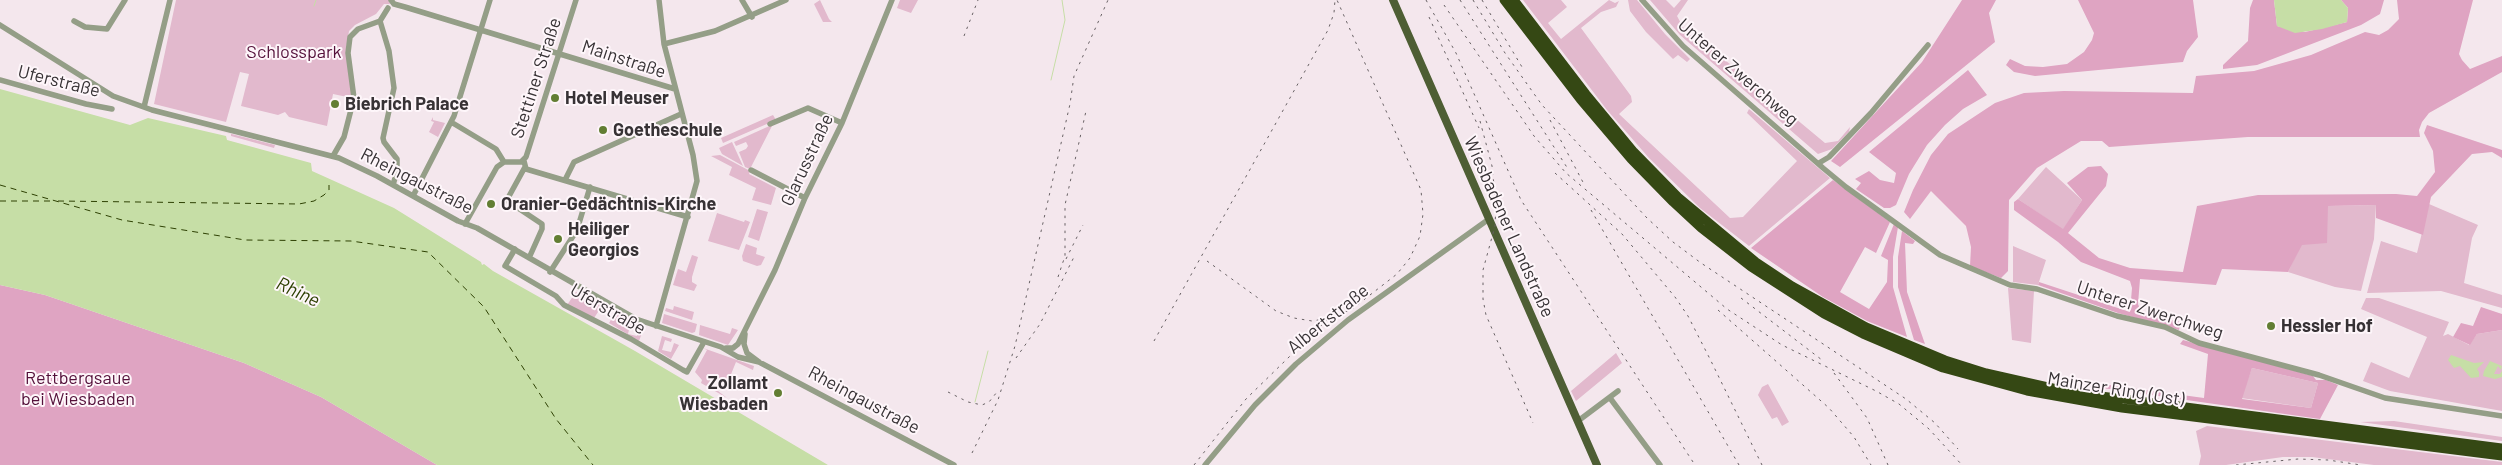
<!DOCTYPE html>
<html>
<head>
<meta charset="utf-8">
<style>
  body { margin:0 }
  canvas { display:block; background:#f4e7ed }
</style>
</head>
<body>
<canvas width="2502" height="465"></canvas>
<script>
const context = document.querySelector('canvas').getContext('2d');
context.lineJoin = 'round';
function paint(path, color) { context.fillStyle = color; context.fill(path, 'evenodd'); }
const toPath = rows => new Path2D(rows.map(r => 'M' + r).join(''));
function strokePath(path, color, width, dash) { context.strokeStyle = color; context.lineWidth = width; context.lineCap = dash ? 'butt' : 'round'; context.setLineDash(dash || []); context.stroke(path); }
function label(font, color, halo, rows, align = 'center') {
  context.font = font + ' Barlow,sans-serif'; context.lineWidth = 4; context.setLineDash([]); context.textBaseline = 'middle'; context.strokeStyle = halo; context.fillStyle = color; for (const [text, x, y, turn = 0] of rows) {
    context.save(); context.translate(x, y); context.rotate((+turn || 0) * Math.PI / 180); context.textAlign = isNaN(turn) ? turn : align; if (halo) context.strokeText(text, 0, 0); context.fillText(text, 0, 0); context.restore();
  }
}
paint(toPath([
  [176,0,389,0,390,4,384,4,376,14,355,25,349,31,346,50,352,98,333,94,327,126,289,117,285,112,278,115,241,106,249,74,240,72,226,122,154,104],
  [820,0,829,19,832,22,823,22,814,4],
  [900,0,918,0,911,13,897,8],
  [1523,0,1561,0,1567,7,1548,23,1561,39,1609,0,1615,3,1619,1,1616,7,1601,12,1581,28,1631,96,1632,102,1619,114,1730,218,1743,217,1797,161,1747,113,1749,109,1830,178,1749,246,1700,208,1649,158,1607,110],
  [1628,0,1637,0,1665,34,1690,59,1687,62,1678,55,1673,59,1646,32,1630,11],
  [1650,0,1666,0,1674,8,1681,0,1688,0,1677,16,1684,29,1730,64,1825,143,1838,141,1850,127,1849,132,1832,149,1818,154,1680,35],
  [153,114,275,145,274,148,231,136,231,134],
  [773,115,776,120,723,143,721,138],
  [433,117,433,120,445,123,438,137,429,132,434,122,431,121],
  [776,123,772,126,750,169,745,167,739,152,746,149,748,146,746,142,736,146,734,142],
  [732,142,743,166,722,154,719,148],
  [720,155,750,171,749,174,776,188,771,205,752,200,756,188,729,175,732,167,711,156],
  [2046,167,2082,200,2063,230,2018,199],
  [2429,204,2478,225,2472,238,2464,283,2502,295,2502,308,2441,291,2367,293,2381,241,2417,253],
  [2376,205,2374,239,2361,291,2335,287,2288,272,2301,245,2327,206],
  [757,209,768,212,759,241,748,237],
  [717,213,744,222,745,220,750,222,739,250,708,241],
  [746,244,757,248,756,254,765,257,761,265,757,266,743,261,742,256],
  [2013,246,2046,260,2038,285,2013,282],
  [692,255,698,257,692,277,692,282,697,285,694,291,673,285,678,269,686,272],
  [2008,288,2034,291,2031,343,2012,340],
  [576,292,602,306,594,318,567,305],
  [2366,298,2379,298,2449,322,2443,336,2448,334,2469,345,2477,334,2502,330,2502,411,2390,391,2363,381,2371,362,2409,378,2427,337,2361,309],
  [674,306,694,312,692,320,665,311,666,308,673,310],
  [615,313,631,321,628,334,637,336,639,328,643,330,639,341,609,323],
  [664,314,697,324,695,332,692,333,662,323],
  [700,325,730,334,732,328,738,330,728,345,699,335],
  [662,336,672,339,671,342,665,340,662,350,671,352,674,343,679,345,671,359,658,351],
  [703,348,754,366,753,370,736,362,727,384,718,379,713,387,727,398,701,383,702,380,695,372,707,350],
  [1616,353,1622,363,1576,401,1571,391],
  [2252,368,2318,383,2311,408,2241,398],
  [1768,384,1789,422,1782,426,1777,417,1772,419,1758,395,1762,387],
  [2394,421,2502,437,2502,441,2360,422],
  [2207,426,2502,462,2502,465,2374,465,2312,457,2283,457,2226,465,2199,465,2201,456,2196,431]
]), '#e2b9cd');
paint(toPath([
  [1962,0,1996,0,1989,13,1995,42,1840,167,1831,161,1922,62],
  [2078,0,2193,0,2198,37,2187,51,2183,62,2035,76,2014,72,2006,65,2010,59,2025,66,2043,67,2067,64,2084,52,2092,40,2094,33],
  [2253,0,2274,0,2277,26,2305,32,2347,22,2348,8,2341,0,2384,0,2380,14,2361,25,2257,65,2223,69,2223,65,2248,41,2250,8],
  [2397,0,2473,0,2459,54,2462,60,2470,69,2502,56,2502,72,2429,113,2422,122,2419,130,2420,137,2248,137,2109,147,2102,141,2081,141,2037,168,2009,200,2008,271,2001,278,1970,266,1971,247,1966,226,1931,191,1910,219,1904,212,1913,190,1931,155,1948,134,1995,103,2024,93,2064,91,2193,93,2196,76,2254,71,2311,55,2365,32,2379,35,2388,30,2399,19],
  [1968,70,1987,95,1963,109,1945,125,1927,145,1909,174,1896,205,1890,208,1884,208,1856,189,1861,183,1855,179,1869,171,1880,180,1894,183,1896,173,1869,152],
  [2427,125,2502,150,2502,158,2492,152,2472,154,2431,197,2423,235,2376,218,2376,205,2328,206,2327,243,2302,245,2288,272,2222,269,2216,285,2140,279,2138,304,2142,314,2181,322,2179,330,2118,313,2038,285,2039,282,2130,312,2132,288,2130,281,2081,262,2058,242,2014,210,2014,202,2018,199,2063,229,2082,200,2067,183,2088,167,2101,166,2108,174,2106,186,2068,233,2099,258,2130,268,2183,272,2197,206,2258,195,2396,194,2417,196,2435,172,2433,151,2424,133],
  [1833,180,1890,222,1876,253,1865,247,1840,292,1869,309,1887,282,1888,260,1881,256,1894,224,1898,227,1893,257,1893,287,1907,337,1867,321,1823,297,1751,248],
  [1902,231,1915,241,1913,244,1905,243,1907,292,1925,344,1914,340,1898,287,1898,257],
  [0,285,45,295,244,363,321,397,437,465,0,465],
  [2481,307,2502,314,2502,330,2477,334,2470,345,2453,337,2461,323,2473,326],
  [2183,340,2313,376,2316,380,2326,380,2338,385,2320,419,2088,386,2094,383,2204,398,2208,354,2180,344],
  [2252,368,2318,383,2311,408,2242,399]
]), '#dfa4c2');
paint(toPath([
  [2341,0,2348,8,2347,22,2322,29,2295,33,2277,26,2274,0],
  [0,89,130,125,148,118,226,136,227,140,311,163,312,171,394,208,481,262,482,265,484,264,493,271,635,351,828,465,437,465,321,397,244,363,45,295,0,285],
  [2451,355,2474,363,2484,362,2477,369,2479,372,2479,377,2471,378,2460,366,2454,368,2448,360],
  [2490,361,2502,366,2501,370,2498,366,2494,374,2500,374,2502,371,2502,377,2495,379,2483,376,2484,371]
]), '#c6dea6');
strokePath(toPath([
  [314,6,316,0],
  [1051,80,1065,20,1062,0],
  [975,402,988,351]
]), '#c6dea6', 1);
strokePath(toPath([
  [0,185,122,220,245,240,351,241,428,252,484,307,556,419,593,465],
  [0,201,54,201],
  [58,201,299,204,314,201,324,195,329,190,329,185]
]), '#2e4103', 1, [6, 5]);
strokePath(toPath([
  [391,0,394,4,405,7,675,89],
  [742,0,752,17],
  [1642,0,1683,46,1823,168,1846,187,1940,255,2010,285,2037,289,2117,316,2165,327,2199,343,2319,375,2385,398,2502,416],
  [74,21,85,27,107,29,125,0],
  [380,21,389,51,394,88,383,138,384,142,397,159,397,171,393,185],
  [0,25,113,96,152,110,339,158,377,176,458,221,477,228,636,319,721,347,738,357,759,362],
  [664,44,715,31,786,0],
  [0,80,86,104,112,109],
  [144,107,170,0],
  [451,122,496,149,504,162],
  [770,124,808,108,842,123],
  [333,156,344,137,354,98,348,53,350,37,358,29,380,21,388,8],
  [524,161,526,169,688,217],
  [504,162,521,162,526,157,576,0],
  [1819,163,1829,157,1871,113,1928,45],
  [525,167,508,198,509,202,542,224,542,229,529,258],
  [751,170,805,198],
  [565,180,574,162,681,114],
  [413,196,454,116,490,0],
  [465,224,497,167,504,162],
  [515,249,505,266,556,296,564,305,631,339,683,370,687,372,704,342],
  [550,272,577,230,590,187],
  [656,326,697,181,693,155,664,44,659,0],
  [745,334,744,344,747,353,759,362,954,465],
  [726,348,733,348,738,344,775,270,805,198,842,123,892,0],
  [1610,398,1660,465],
  [1578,421,1618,391],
  [1205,465,1255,405,1296,364,1348,320,1489,219]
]), '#949e87', 5.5);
strokePath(toPath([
  [1393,0,1597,465]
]), '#4e5e34', 8);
strokePath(toPath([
  [1504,0,1580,99,1631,159,1673,202,1701,228,1751,267,1824,314,1863,334,1943,368,2027,391,2122,408,2502,456],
  [1514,0,1586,94,1634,152,1678,197,1756,262,1792,286,1866,327,1945,360,1986,373,2070,392,2502,448]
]), '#354814', 9);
strokePath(toPath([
  [1426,0,1456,53,1521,200,1695,465],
  [1460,0,1568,169],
  [1473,0,1505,53,1542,105,1647,218,1673,242,1701,263,1906,399,1935,423,1958,449],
  [1482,0,1522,67],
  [1444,5,1534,136,1566,173,1727,309,1782,345,1876,391,1899,404,1929,429,1962,465],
  [1429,17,1479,128],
  [964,36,978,0],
  [1550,120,1585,186],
  [1480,121,1492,166,1496,204,1495,226,1483,270,1483,299,1486,315,1533,423],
  [1555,173,1622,234,1675,297,1688,316,1710,359,1762,465],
  [1591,210,1739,465],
  [1066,259,1083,225],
  [1207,261,1276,311,1294,318,1312,321,1330,318,1352,309,1397,274,1410,258,1420,236,1423,214,1421,190,1337,0],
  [1058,277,1065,256,1065,205,1086,111],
  [1741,298,1822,360],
  [1718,310,1829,408,1854,437,1871,465],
  [1154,341,1328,30,1334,13,1335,0],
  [1016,358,1040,324,1075,255],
  [1834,373,1867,418,1888,465],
  [948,392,968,402,982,405,989,402,997,392],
  [972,453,998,400,1015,346,1070,104,1074,76,1108,0],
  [1194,465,1246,399,1329,318],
  [2236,465,2298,459,2328,460,2361,465]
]), '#686164', 1, [2.5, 5]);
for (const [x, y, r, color] of [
  [555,98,5,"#627e33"],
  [335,104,5,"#627e33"],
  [603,130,5,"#627e33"],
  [491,204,5,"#627e33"],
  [558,239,5,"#627e33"],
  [2271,326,5,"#627e33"],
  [778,393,5,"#627e33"]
]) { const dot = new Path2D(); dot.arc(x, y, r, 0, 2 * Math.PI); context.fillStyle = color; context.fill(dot); strokePath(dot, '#fef6fa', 2); }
label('18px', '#54103a', '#fef6fa', [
  ["Schlosspark",294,52],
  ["Rettbergsaue",78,378],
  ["bei Wiesbaden",78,399]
]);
label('18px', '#373235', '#fef6fa', [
  ["Mainstraße",624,59,18],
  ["Unterer Zwerchweg",1738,72,41],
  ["Stettiner Straße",536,78,-72],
  ["Uferstraße",59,81,14],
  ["Glarusstraße",807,160,-65],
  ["Rheingaustraße",417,181,27],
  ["Wiesbadener Landstraße",1509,227,66],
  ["Uferstraße",608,309,30],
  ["Unterer Zwerchweg",2150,310,18],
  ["Albertstraße",1328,319,-39],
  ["Mainzer Ring (Ost)",2116,389,9],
  ["Rheingaustraße",864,400,28]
]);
label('bold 18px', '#373235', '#fef6fa', [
  ["Hotel Meuser",565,98],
  ["Biebrich Palace",345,104],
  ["Goetheschule",613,130],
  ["Oranier-Gedächtnis-Kirche",501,204],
  ["Heiliger",568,229],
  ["Georgios",568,250],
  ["Hessler Hof",2281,326],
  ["Zollamt",768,383,"right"],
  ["Wiesbaden",768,404,"right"]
], 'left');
label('italic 19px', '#2e4103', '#fef6fa', [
  ["Rhine",298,292,25]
]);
</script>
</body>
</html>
